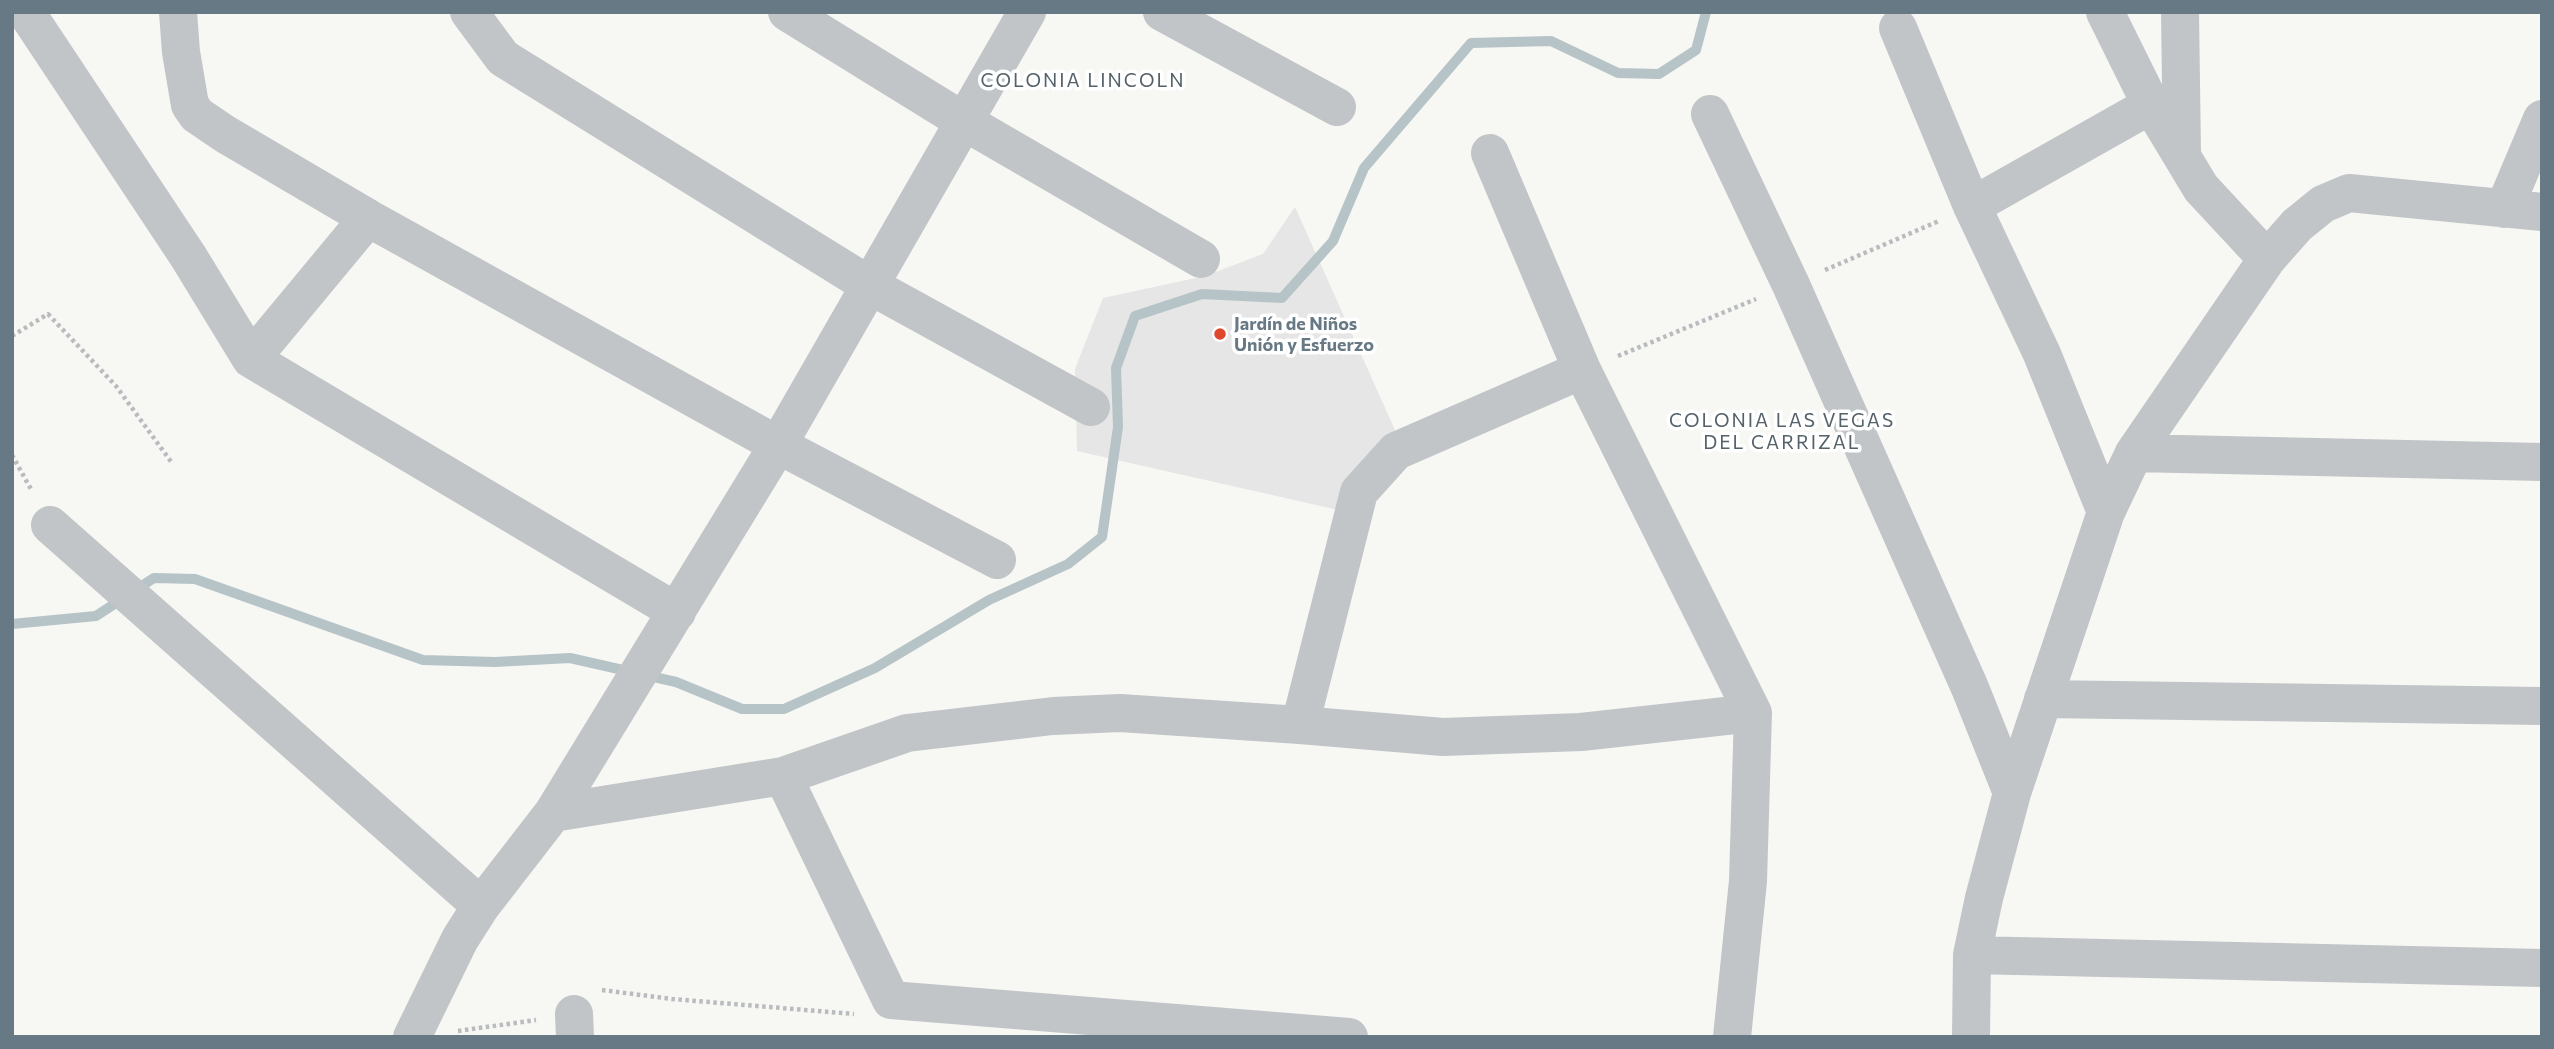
<!DOCTYPE html>
<html>
<head>
<meta charset="utf-8">
<style>
  body { margin:0 }
  #map { position:relative; width:2554px; height:1049px; overflow:hidden; background:#f7f7f4; font-family:Commissioner,sans-serif }
  canvas { display:block }
  .frame { position:absolute; inset:0; border:14px solid #677984; pointer-events:none }
</style>
</head>
<body>
<div id="map">
<canvas width="2554" height="1049"></canvas>
<div class="frame"></div>
</div>
<script>
const context = document.querySelector('canvas').getContext('2d');
context.lineJoin = 'round';
function paint(path, color) { context.fillStyle = color; context.fill(path, 'evenodd'); }
const toPath = rows => new Path2D(rows.map(r => 'M' + r).join(''));
function strokePath(path, color, width, dash) { context.strokeStyle = color; context.lineWidth = width; context.lineCap = dash ? 'butt' : 'round'; context.setLineDash(dash || []); context.stroke(path); }
function label(font, color, halo, rows, align = 'center') {
  context.font = font + ' Commissioner,sans-serif'; context.lineWidth = 7; context.setLineDash([]); context.textBaseline = 'middle'; context.strokeStyle = halo; context.fillStyle = color; for (const [text, x, y, turn = 0] of rows) {
    context.save(); context.translate(x, y); context.rotate((+turn || 0) * Math.PI / 180); context.textAlign = isNaN(turn) ? turn : align; if (halo) context.strokeText(text, 0, 0); context.fillText(text, 0, 0); context.restore();
  }
}
paint(toPath([
  [1295,207,1399,439,1343,511,1077,451,1075,369,1103,298,1205,276,1263,254]
]), '#e5e6e5');
strokePath(toPath([
  [135,590,154,578,195,579,423,660,495,662,570,658,676,682,742,709,784,709,875,668,989,600,1068,564,1102,537,1118,427,1116,368,1135,316,1202,294,1282,298,1333,241,1364,168,1471,43,1551,41,1618,73,1659,74,1696,50,1706,12],
  [12,624,96,616,122,599]
]), '#b6c3c7', 10);
strokePath(toPath([
  [1825,270,1939,221],
  [12,336,48,314,116,386,172,463],
  [1618,356,1756,299],
  [12,455,32,491],
  [602,990,672,999,854,1014],
  [458,1031,536,1020]
]), '#b9bcbe', 4.5, [3.5, 3.5]);
strokePath(toPath([
  [26,12,188,256,251,359,677,612],
  [178,12,181,52,190,105,197,115,225,134,368,218,778,445,997,560],
  [469,12,503,58,869,285,1091,407],
  [787,12,965,122,1201,259],
  [1162,12,1337,107],
  [2105,12,2151,105,2201,188,2267,259],
  [2180,12,2182,154],
  [1898,28,1972,206,2042,354,2106,512],
  [1710,114,1791,285,1970,688,2012,793],
  [1490,153,1582,370,1753,713,1748,881,1732,1037],
  [1972,206,2151,105],
  [2504,209,2542,119],
  [251,359,368,218],
  [2134,453,2542,462],
  [50,525,481,906],
  [2043,699,2542,706],
  [1300,725,1359,492,1396,451,1582,370],
  [783,776,891,1000,1349,1037],
  [553,813,783,776,907,733,1053,716,1120,713,1300,725,1443,737,1581,732,1753,713],
  [1972,955,2542,968],
  [574,1014,575,1037],
  [412,1037,460,939,481,906,553,813,778,445,1027,12],
  [1971,1037,1972,955,1984,898,2012,793,2106,512,2134,453,2267,259,2297,225,2323,204,2349,193,2542,212]
]), '#c1c5c8', 38);
for (const [x, y, r, color] of [
  [1220,334,7,"#de492e"]
]) { const dot = new Path2D(); dot.arc(x, y, r, 0, 2 * Math.PI); context.fillStyle = color; context.fill(dot); strokePath(dot, '#fff', 2.5); }
label('bold 18px', '#677984', '#fff', [
  ["Jardín de Niños",1234,324],
  ["Unión y Esfuerzo",1234,345]
], 'left');
context.letterSpacing = '2px';
label('19px', '#55626a', '#fff', [
  ["COLONIA LINCOLN",1083,81],
  ["COLONIA LAS VEGAS",1782,421],
  ["DEL CARRIZAL",1782,443]
]);
context.letterSpacing = '0px';
</script>
</body>
</html>
